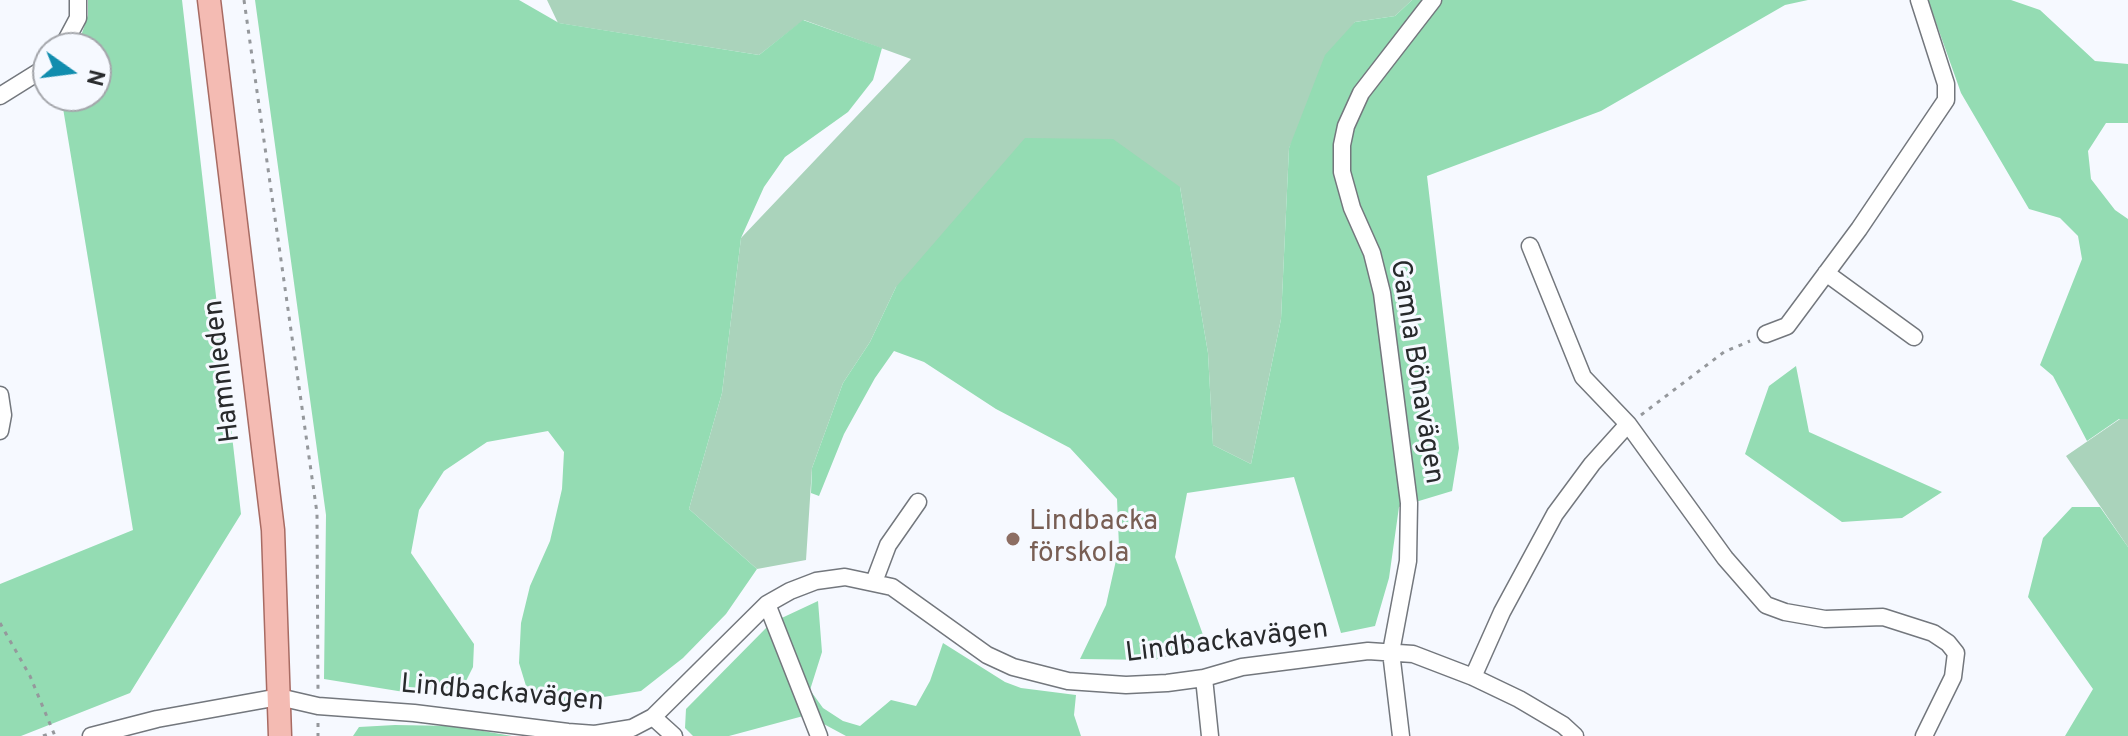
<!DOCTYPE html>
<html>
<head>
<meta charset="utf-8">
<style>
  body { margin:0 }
  #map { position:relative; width:2128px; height:736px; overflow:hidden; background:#f6f9ff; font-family:Overpass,sans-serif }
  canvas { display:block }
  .north { position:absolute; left:32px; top:32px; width:80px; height:80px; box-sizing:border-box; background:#f6f9ff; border:2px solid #a4a6ab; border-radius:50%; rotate:104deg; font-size:22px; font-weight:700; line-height:32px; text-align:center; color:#282a2c }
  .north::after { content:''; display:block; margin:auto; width:28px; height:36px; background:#118dae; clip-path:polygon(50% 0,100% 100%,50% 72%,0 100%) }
</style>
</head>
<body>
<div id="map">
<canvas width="2128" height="736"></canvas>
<div class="north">N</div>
</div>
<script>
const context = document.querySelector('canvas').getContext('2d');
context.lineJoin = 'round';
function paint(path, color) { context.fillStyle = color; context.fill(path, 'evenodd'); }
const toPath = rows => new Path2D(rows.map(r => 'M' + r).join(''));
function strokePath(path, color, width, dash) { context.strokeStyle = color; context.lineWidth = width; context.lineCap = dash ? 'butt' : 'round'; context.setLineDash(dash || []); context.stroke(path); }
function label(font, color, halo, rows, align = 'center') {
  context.font = font + ' Overpass,sans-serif'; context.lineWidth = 6; context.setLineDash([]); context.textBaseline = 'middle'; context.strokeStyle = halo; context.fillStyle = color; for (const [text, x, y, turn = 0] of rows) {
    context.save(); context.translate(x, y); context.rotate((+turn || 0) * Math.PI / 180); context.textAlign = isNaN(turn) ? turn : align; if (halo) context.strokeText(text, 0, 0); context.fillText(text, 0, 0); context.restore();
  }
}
paint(toPath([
  [547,0,1412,0,1395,16,1355,22,1289,148,1281,319,1251,464,1213,445,1208,353,1180,187,896,287,870,342,843,383,812,468,806,560,757,569,689,509,722,393,741,238,911,59,804,20,759,55,558,23],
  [2120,419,2128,419,2128,547,2066,456]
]), '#aad3bb');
paint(toPath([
  [88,0,182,0,241,514,130,693,21,736,0,736,0,584,133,530,61,96,96,96,96,48,77,48,88,15],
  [255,0,519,0,559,23,759,55,803,20,882,48,873,80,848,112,785,157,764,187,741,238,722,393,689,509,757,569,726,614,683,658,641,691,560,704,530,699,519,663,521,623,530,586,550,541,562,489,564,452,548,431,487,442,444,471,419,510,411,553,474,644,473,667,463,687,404,692,324,679,326,515],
  [1412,0,1808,0,1785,5,1601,111,1427,176,1459,448,1452,491,1399,507,1389,578,1375,626,1341,633,1294,477,1187,493,1175,557,1207,646,1154,660,1080,659,1106,605,1119,547,1117,499,1070,448,996,409,924,362,894,351,875,378,844,434,819,496,811,493,812,468,843,383,870,342,896,287,1025,138,1113,139,1180,187,1208,353,1213,445,1251,464,1281,319,1289,148,1325,55,1355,22,1395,16],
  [1928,0,2011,0,2040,10,2095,61,2128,64,2128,123,2106,123,2088,151,2091,179,2115,210,2128,219,2128,419,2119,419,2087,441,2053,376,2040,365,2082,259,2078,236,2060,218,2029,209,1961,93],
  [1796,366,1809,432,1942,492,1902,518,1842,522,1745,454,1769,386],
  [2072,507,2100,507,2128,547,2128,736,2065,736,2093,689,2028,597,2043,538],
  [818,601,822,652,810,690,823,708,843,721,860,726,891,700,916,706,930,681,943,643,1005,682,1021,688,1076,695,1074,715,1081,736,846,736,807,715,729,736,693,736,685,728,686,709,771,623],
  [395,725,454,726,512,736,353,736,359,727]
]), '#94dcb3');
const minor = toPath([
  [62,48,78,18,78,0],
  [0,96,48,66],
  [1530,246,1583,377,1628,424,1725,558,1766,605,1785,612,1825,619,1883,617,1933,633,1948,643,1956,653,1953,677,1924,736],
  [1826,273,1914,337],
  [1766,334,1787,326,1859,229,1946,100,1946,84,1919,0],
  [0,395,3,415,0,431],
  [874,582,888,545,918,502],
  [767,604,819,736],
  [1473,677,1502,612,1555,514,1592,464,1628,424],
  [1204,678,1210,736],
  [653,717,674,736],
  [91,736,157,719,279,697,318,706,414,713,568,732,595,734,632,728,653,717,767,604,790,591,816,581,845,577,892,587,987,655,1013,667,1068,681,1126,685,1167,683,1204,678,1242,667,1368,651,1413,654,1473,677,1519,699,1563,725,1575,736],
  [1401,736,1391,652,1408,561,1409,503,1382,293,1372,253,1352,208,1342,172,1342,145,1346,126,1361,93,1433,0]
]);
const major = toPath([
  [209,0,273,530,280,736]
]);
strokePath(minor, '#73777d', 19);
strokePath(major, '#a86b63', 25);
strokePath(toPath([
  [244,0,317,513,318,691],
  [1641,415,1724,352,1750,341],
  [0,623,30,676,55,736],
  [318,723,318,736],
  [43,736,54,732]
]), '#95989c', 3, [4, 6]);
strokePath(minor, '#fff', 16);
strokePath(major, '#f4bbb3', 22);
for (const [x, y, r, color] of [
  [1013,539,8,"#8d6e63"]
]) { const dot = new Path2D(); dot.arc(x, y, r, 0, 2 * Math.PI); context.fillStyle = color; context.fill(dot); strokePath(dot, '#f6f9ff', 3); }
label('28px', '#282a2c', '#f6f9ff', [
  ["Hamnleden",224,371,-97],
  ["Gamla Bönavägen",1415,372,81],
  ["Lindbackavägen",1227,643,-7],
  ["Lindbackavägen",502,695,5]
]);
label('28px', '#785e54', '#f6f9ff', [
  ["Lindbacka",1029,523],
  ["förskola",1029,555]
], 'left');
</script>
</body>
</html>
